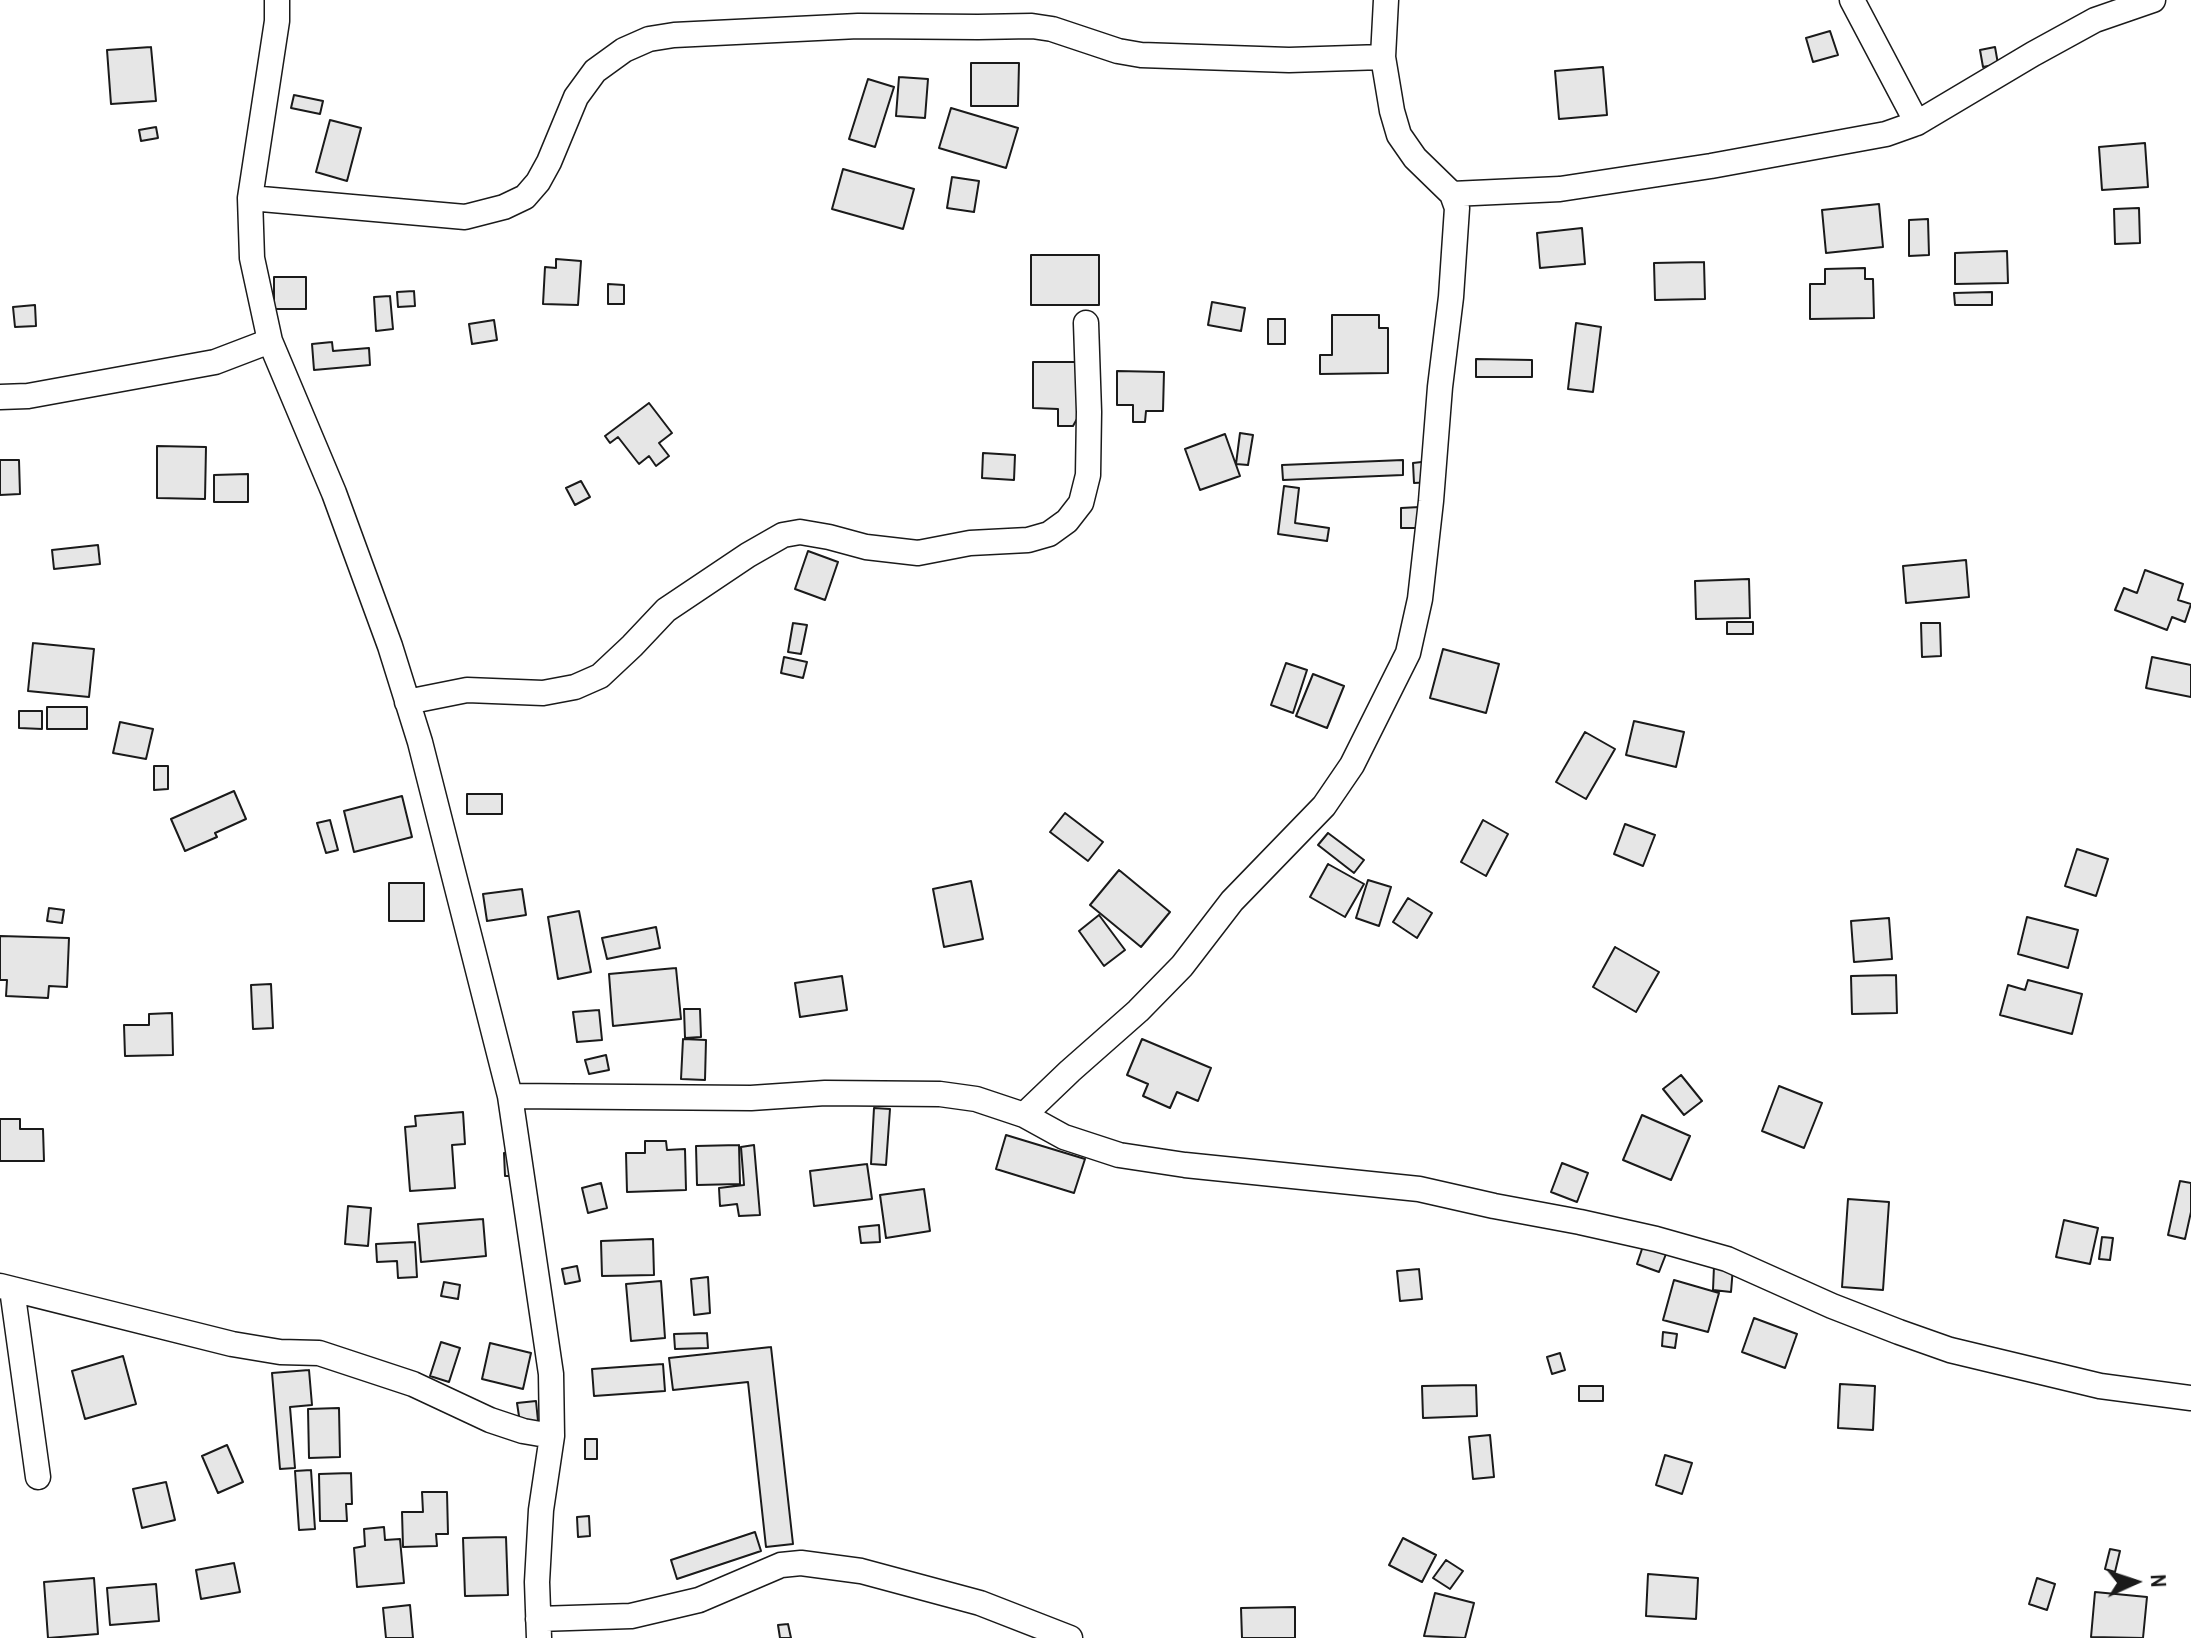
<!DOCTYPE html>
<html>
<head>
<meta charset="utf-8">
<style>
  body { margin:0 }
  #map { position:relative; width:2191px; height:1638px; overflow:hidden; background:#fff; font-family:"Archivo Narrow",sans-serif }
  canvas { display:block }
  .north { position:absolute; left:2095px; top:1542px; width:80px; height:80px; -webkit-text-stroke:6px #fff; paint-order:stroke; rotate:87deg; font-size:22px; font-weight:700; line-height:32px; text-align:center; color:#1a1a1a }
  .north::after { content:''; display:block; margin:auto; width:28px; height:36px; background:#1a1a1a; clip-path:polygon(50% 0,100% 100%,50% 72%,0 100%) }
</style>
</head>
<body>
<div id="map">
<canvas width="2191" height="1638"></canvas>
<div class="north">N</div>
</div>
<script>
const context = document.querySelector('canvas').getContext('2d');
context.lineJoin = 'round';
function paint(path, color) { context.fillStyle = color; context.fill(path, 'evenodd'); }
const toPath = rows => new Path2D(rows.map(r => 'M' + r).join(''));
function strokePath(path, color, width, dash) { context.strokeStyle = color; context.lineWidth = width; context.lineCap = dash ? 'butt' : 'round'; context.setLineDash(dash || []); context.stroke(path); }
const building = toPath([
  [1830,31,1838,55,1813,62,1806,38,1830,31],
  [151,47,156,101,111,104,107,50,151,47],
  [1995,47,1998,64,1983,67,1980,50,1995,47],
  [971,63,1019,63,1018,106,971,106,971,63],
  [1603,67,1607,115,1559,119,1555,71,1603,67],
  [899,77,928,79,925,118,896,116,899,77],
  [868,79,894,87,875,147,849,139,868,79],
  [294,95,323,101,320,114,291,108,294,95],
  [951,108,1018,128,1006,168,939,148,951,108],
  [330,120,361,128,347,181,316,172,330,120],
  [156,127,158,138,141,141,139,130,156,127],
  [2145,143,2148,187,2102,190,2099,147,2145,143],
  [843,169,914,189,903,229,832,209,843,169],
  [952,177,979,181,974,212,947,208,952,177],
  [1879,204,1883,247,1826,253,1822,210,1879,204],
  [2139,208,2140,243,2115,244,2114,209,2139,208],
  [1928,219,1929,255,1909,256,1909,220,1928,219],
  [1582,228,1585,264,1540,268,1537,233,1582,228],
  [2007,251,2008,283,1955,284,1955,253,2007,251],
  [1031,255,1099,255,1099,305,1031,305,1031,255],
  [556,259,581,261,578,305,543,304,545,267,556,268,556,259],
  [1704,262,1705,299,1655,300,1654,263,1704,262],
  [1865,268,1865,279,1873,279,1874,318,1810,319,1810,284,1825,284,1825,269,1865,268],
  [274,277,306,277,306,309,274,309,274,277],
  [608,284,624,285,624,304,608,304,608,284],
  [414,291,415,306,398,307,397,292,414,291],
  [1992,292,1992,305,1955,305,1954,293,1992,292],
  [390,296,393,329,376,331,374,297,390,296],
  [1212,302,1245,308,1241,331,1208,325,1212,302],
  [35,305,36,326,15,327,13,307,35,305],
  [1332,315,1379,315,1379,328,1388,328,1388,373,1320,374,1320,355,1332,355,1332,315],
  [1268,319,1285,319,1285,344,1268,344,1268,319],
  [494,320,497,340,472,344,469,324,494,320],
  [1576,323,1601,327,1593,392,1568,389,1576,323],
  [332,342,333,351,369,348,370,365,314,370,312,344,332,342],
  [1476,359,1532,360,1532,377,1476,377,1476,359],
  [1033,362,1082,362,1082,410,1073,426,1058,426,1058,409,1033,408,1033,362],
  [1117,371,1164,372,1163,411,1146,411,1145,422,1133,422,1133,405,1117,405,1117,371],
  [649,403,672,433,659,443,669,456,656,466,649,456,639,464,618,437,610,443,605,436,649,403],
  [1240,433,1253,435,1248,465,1236,464,1240,433],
  [1225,434,1240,476,1200,490,1185,449,1225,434],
  [157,446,206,447,205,499,157,498,157,446],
  [983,453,1015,455,1014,480,982,478,983,453],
  [0,460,19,460,20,494,0,495,0,460],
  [1403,460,1403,475,1283,480,1282,465,1403,460],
  [1430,461,1432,482,1414,483,1413,463,1430,461],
  [248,474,248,502,214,502,214,475,248,474],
  [581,481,590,497,575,505,566,488,581,481],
  [1284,486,1299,488,1295,523,1329,528,1327,541,1278,534,1284,486],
  [1420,507,1420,528,1401,528,1401,508,1420,507],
  [98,545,100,564,54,569,52,550,98,545],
  [808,551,838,562,825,600,795,589,808,551],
  [1966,560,1969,597,1906,603,1903,566,1966,560],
  [2145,570,2183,584,2178,600,2191,604,2185,622,2172,617,2167,630,2115,610,2124,588,2137,593,2145,570],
  [1749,579,1750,618,1696,619,1695,581,1749,579],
  [1727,622,1753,622,1753,634,1727,634,1727,622],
  [793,623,807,625,801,654,788,652,793,623],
  [1921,623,1940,623,1941,656,1922,657,1921,623],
  [33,643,94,649,89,697,28,691,33,643],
  [1443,649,1499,664,1486,713,1430,698,1443,649],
  [784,657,807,662,803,678,781,673,784,657],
  [2152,657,2191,665,2191,697,2146,688,2152,657],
  [1286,663,1307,670,1293,713,1271,705,1286,663],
  [1313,674,1344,686,1327,728,1296,716,1313,674],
  [47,707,87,707,87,729,47,729,47,707],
  [19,711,42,711,42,729,19,728,19,711],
  [1634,721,1684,732,1676,767,1626,755,1634,721],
  [120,722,153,729,146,759,113,753,120,722],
  [1585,732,1615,749,1586,799,1556,782,1585,732],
  [154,766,168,766,168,789,154,790,154,766],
  [234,791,246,819,215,833,217,837,185,851,171,819,234,791],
  [467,794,502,794,502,814,467,814,467,794],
  [402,796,412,837,354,852,344,811,402,796],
  [1065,813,1103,842,1088,861,1050,832,1065,813],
  [330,820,338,850,326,853,317,823,330,820],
  [1483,820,1508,834,1486,876,1461,862,1483,820],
  [1625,824,1655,835,1643,866,1614,854,1625,824],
  [1328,833,1364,860,1354,873,1318,845,1328,833],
  [2077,849,2108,859,2096,896,2065,886,2077,849],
  [1328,864,1364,884,1345,917,1310,897,1328,864],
  [1119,870,1170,912,1141,947,1090,905,1119,870],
  [1368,880,1391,887,1379,926,1356,918,1368,880],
  [971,881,983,939,944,947,933,889,971,881],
  [389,883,424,883,424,921,389,921,389,883],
  [522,889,526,915,487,921,483,894,522,889],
  [1408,898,1432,913,1417,938,1393,922,1408,898],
  [49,908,64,910,62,923,47,921,49,908],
  [579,911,591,972,558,979,548,917,579,911],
  [1099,915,1125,950,1104,966,1079,931,1099,915],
  [2027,917,2078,930,2068,968,2018,954,2027,917],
  [1889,918,1892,959,1854,962,1851,921,1889,918],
  [656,927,660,948,607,959,602,938,656,927],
  [0,936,69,938,67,987,49,986,48,998,6,996,7,980,0,980,0,936],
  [1615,947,1659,972,1636,1012,1593,987,1615,947],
  [676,968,681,1019,613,1026,609,974,676,968],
  [1896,975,1897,1013,1852,1014,1851,976,1896,975],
  [842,976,847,1010,800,1017,795,983,842,976],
  [2028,980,2082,994,2072,1034,2000,1015,2008,985,2025,990,2028,980],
  [271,984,273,1028,253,1029,251,985,271,984],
  [684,1009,700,1009,701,1037,685,1038,684,1009],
  [599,1010,602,1040,577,1042,573,1012,599,1010],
  [172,1013,173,1055,125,1056,124,1025,149,1025,149,1014,172,1013],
  [683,1039,706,1040,705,1080,681,1079,683,1039],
  [1142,1039,1211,1068,1198,1101,1177,1092,1170,1108,1143,1096,1148,1084,1127,1075,1142,1039],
  [606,1055,609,1070,589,1074,585,1060,606,1055],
  [1681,1075,1702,1101,1684,1115,1663,1089,1681,1075],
  [1779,1086,1822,1103,1804,1148,1762,1131,1779,1086],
  [874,1108,890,1109,886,1165,871,1164,874,1108],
  [463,1112,465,1144,452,1145,455,1188,410,1191,405,1127,416,1126,415,1116,463,1112],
  [1642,1115,1690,1136,1671,1180,1623,1160,1642,1115],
  [0,1119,20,1119,20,1129,43,1129,44,1161,0,1161,0,1119],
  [1006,1135,1085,1159,1074,1193,996,1169,1006,1135],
  [645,1141,666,1141,667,1150,685,1149,686,1190,627,1192,626,1153,645,1153,645,1141],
  [739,1145,740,1184,697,1185,696,1146,739,1145],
  [754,1145,760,1215,739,1216,737,1204,720,1206,719,1188,744,1185,741,1147,754,1145],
  [519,1152,520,1176,505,1176,504,1153,519,1152],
  [1562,1163,1588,1173,1577,1202,1551,1192,1562,1163],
  [867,1164,872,1199,814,1206,810,1171,867,1164],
  [2180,1181,2191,1183,2191,1212,2185,1239,2168,1235,2180,1181],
  [601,1183,607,1208,588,1213,582,1188,601,1183],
  [924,1189,930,1231,886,1238,880,1195,924,1189],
  [1848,1199,1889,1202,1883,1290,1842,1287,1848,1199],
  [348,1206,371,1208,368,1246,345,1244,348,1206],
  [483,1219,486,1256,421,1262,418,1224,483,1219],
  [2064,1220,2098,1228,2090,1264,2056,1257,2064,1220],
  [879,1225,880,1242,861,1243,859,1227,879,1225],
  [2102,1237,2113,1238,2110,1260,2099,1259,2102,1237],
  [653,1239,654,1275,602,1276,601,1241,653,1239],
  [415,1242,417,1277,398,1278,397,1261,377,1262,376,1244,415,1242],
  [1643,1246,1666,1254,1659,1272,1637,1264,1643,1246],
  [577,1266,580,1281,565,1284,562,1269,577,1266],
  [1714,1266,1733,1267,1731,1292,1713,1290,1714,1266],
  [1419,1269,1422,1299,1400,1301,1397,1271,1419,1269],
  [708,1277,710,1313,694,1315,691,1279,708,1277],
  [1674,1280,1719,1293,1708,1332,1663,1320,1674,1280],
  [661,1281,665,1338,631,1341,626,1284,661,1281],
  [444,1282,460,1285,458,1299,441,1296,444,1282],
  [1754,1318,1797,1334,1785,1368,1742,1352,1754,1318],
  [1663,1332,1677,1334,1675,1348,1662,1346,1663,1332],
  [707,1333,708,1348,675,1349,674,1334,707,1333],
  [441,1342,460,1348,449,1382,430,1376,441,1342],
  [490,1343,531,1353,523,1389,482,1379,490,1343],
  [771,1347,793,1544,766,1547,748,1382,673,1390,669,1358,771,1347],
  [1560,1353,1565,1370,1552,1374,1547,1357,1560,1353],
  [123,1356,136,1404,85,1419,72,1371,123,1356],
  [663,1364,665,1391,594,1396,592,1369,663,1364],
  [309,1370,312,1405,290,1407,295,1468,280,1469,272,1373,309,1370],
  [1840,1384,1875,1386,1873,1430,1838,1428,1840,1384],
  [1476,1385,1477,1416,1423,1418,1422,1386,1476,1385],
  [1579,1386,1603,1386,1603,1401,1579,1401,1579,1386],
  [536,1401,538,1421,520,1423,517,1403,536,1401],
  [339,1408,340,1457,309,1458,308,1409,339,1408],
  [1490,1435,1494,1477,1473,1479,1469,1437,1490,1435],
  [585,1439,597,1439,597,1459,585,1459,585,1439],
  [227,1445,243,1482,218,1493,202,1456,227,1445],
  [1665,1455,1692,1463,1682,1494,1656,1485,1665,1455],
  [311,1470,315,1529,299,1530,295,1471,311,1470],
  [351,1473,352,1504,346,1504,347,1521,320,1521,319,1474,351,1473],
  [166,1482,175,1520,142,1528,133,1489,166,1482],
  [422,1492,447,1492,448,1534,436,1534,437,1546,403,1547,402,1512,423,1512,422,1492],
  [589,1516,590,1536,578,1537,577,1517,589,1516],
  [384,1527,385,1540,400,1539,404,1583,357,1587,354,1548,365,1546,364,1529,384,1527],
  [755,1532,761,1551,677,1579,671,1560,755,1532],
  [506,1537,508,1595,465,1596,463,1538,506,1537],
  [1403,1538,1436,1555,1422,1582,1389,1565,1403,1538],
  [2110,1549,2120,1551,2115,1572,2105,1569,2110,1549],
  [1446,1560,1463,1571,1450,1589,1433,1578,1446,1560],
  [234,1563,240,1592,201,1599,196,1570,234,1563],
  [1648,1574,1698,1578,1696,1619,1646,1616,1648,1574],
  [94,1578,98,1634,48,1638,44,1582,94,1578],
  [2037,1578,2055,1584,2047,1610,2029,1604,2037,1578],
  [156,1584,159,1621,110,1625,107,1588,156,1584],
  [2095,1592,2147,1597,2143,1638,2091,1637,2095,1592],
  [1435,1593,1474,1603,1465,1638,1424,1636,1435,1593],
  [410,1605,413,1638,386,1638,383,1608,410,1605],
  [1295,1607,1295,1638,1242,1638,1241,1608,1295,1607],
  [788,1624,791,1638,780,1638,778,1625,788,1624]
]);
paint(building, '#e6e6e6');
strokePath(building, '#1a1a1a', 2);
const minor = toPath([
  [277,0,277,21,250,198,252,258,270,341,334,493,390,646,420,742,510,1096,551,1374,552,1436,541,1510,537,1582,539,1638],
  [1852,0,1917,123],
  [1452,194,1560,189,1711,166,1886,134,1917,123,2033,54,2095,20,2153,0],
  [250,198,465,217,504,207,525,197,538,182,549,162,576,97,595,71,624,50,649,39,674,35,858,26,978,27,1032,26,1052,29,1118,51,1141,55,1289,60,1383,57],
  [0,397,28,396,215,362,270,341],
  [407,702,467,690,543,693,575,687,600,676,632,646,666,610,748,555,783,535,800,532,829,537,866,547,918,553,970,543,1028,540,1049,534,1067,521,1081,503,1088,475,1089,412,1086,323],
  [510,1096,751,1098,825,1093,940,1094,976,1099,1024,1115,1064,1137,1119,1155,1185,1165,1419,1189,1494,1206,1580,1222,1656,1239,1727,1259,1832,1306,1899,1332,1950,1350,2100,1386,2191,1398],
  [1024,1115,1070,1071,1138,1011,1182,966,1232,901,1324,806,1352,765,1408,653,1420,599,1431,501,1440,387,1451,297,1457,208,1452,194,1415,158,1399,135,1392,111,1383,57,1386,0],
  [0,1286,232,1344,280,1352,319,1353,413,1384,490,1420,523,1431,552,1436],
  [12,1289,38,1477],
  [538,1619,631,1616,699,1600,781,1565,801,1563,861,1571,980,1603,1070,1638]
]);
strokePath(minor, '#1a1a1a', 27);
strokePath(minor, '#fff', 24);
</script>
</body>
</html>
